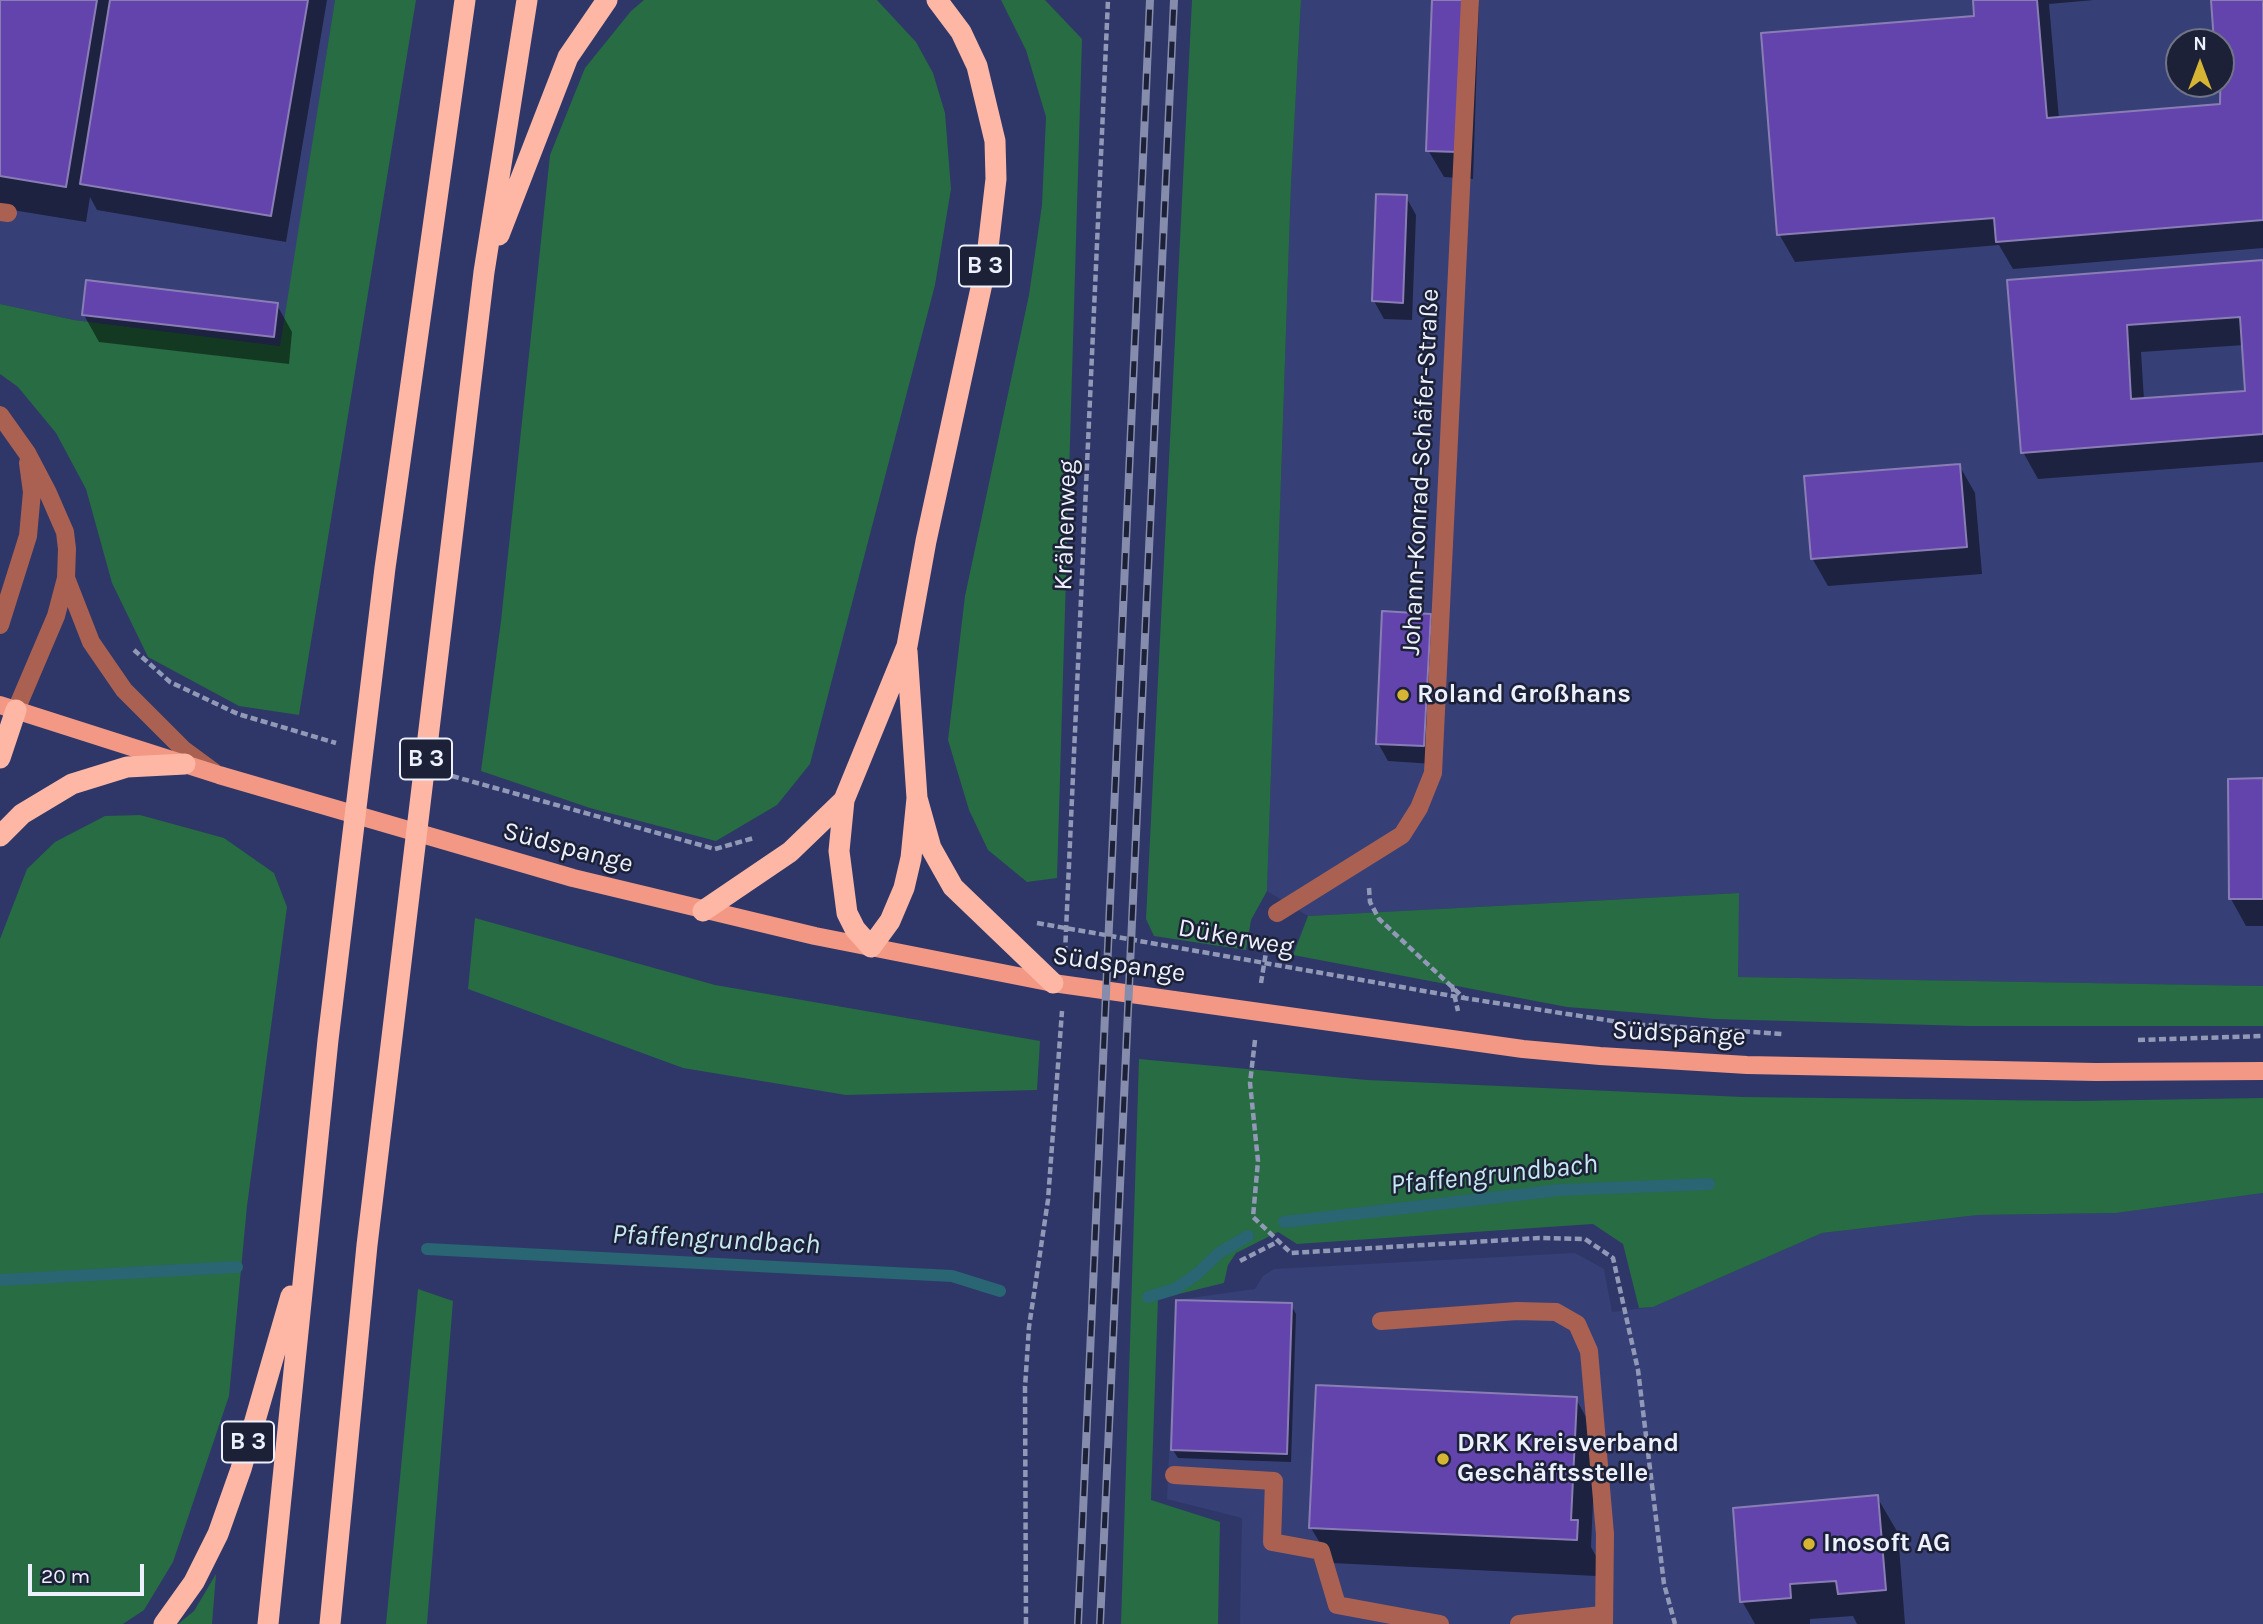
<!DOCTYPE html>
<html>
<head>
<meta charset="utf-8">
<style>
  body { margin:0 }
  #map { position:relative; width:2263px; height:1624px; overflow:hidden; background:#2e3768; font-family:Karla,sans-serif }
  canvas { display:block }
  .north { position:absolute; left:2165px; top:28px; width:70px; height:70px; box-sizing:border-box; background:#1c2137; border:2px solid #707486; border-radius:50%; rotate:0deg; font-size:19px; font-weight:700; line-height:28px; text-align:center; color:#edf1fd }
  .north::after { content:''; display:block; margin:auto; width:24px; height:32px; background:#d6b534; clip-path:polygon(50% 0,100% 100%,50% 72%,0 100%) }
  .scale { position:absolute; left:28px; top:1564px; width:116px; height:32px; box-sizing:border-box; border:4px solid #edf1fd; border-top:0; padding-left:9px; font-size:21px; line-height:24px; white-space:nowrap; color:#edf1fd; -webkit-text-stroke:5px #1c2137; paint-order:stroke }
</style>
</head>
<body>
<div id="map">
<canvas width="2263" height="1624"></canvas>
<div class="north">N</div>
<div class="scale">20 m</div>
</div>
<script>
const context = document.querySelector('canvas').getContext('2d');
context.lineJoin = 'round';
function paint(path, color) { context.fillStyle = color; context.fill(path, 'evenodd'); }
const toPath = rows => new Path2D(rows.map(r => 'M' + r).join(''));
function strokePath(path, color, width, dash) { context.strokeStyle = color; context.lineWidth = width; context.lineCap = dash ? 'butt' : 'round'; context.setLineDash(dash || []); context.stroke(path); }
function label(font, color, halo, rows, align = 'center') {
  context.font = font + ' Karla,sans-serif'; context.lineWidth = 5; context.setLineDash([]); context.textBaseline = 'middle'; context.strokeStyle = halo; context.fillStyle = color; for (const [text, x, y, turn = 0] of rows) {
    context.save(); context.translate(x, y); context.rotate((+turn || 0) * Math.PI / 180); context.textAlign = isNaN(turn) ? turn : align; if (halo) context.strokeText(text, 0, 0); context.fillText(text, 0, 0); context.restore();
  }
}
paint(toPath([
  [0,0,335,0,281,346,74,320,0,304],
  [1301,0,2263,0,2263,986,1738,977,1738,893,1308,916,1267,891,1291,184],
  [2179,42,2221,42,2221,84,2179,84],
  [2263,1193,2263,1624,1240,1624,1242,1518,1167,1499,1176,1300,1255,1289,1263,1276,1274,1269,1575,1253,1604,1269,1612,1312,1653,1307,1822,1233,1978,1215,2116,1213]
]), '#364077');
paint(toPath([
  [335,0,416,0,299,715,239,706,148,657,112,583,86,489,56,433,18,387,0,374,0,304,74,320,280,346],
  [644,0,877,0,916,42,933,73,945,113,951,189,935,285,810,764,777,805,716,841,590,808,481,771,501,621,550,155,585,68,631,11],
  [1001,0,1045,0,1082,39,1057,878,1027,882,988,850,969,810,948,740,965,596,1029,295,1042,205,1046,117,1026,50],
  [1192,0,1301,0,1291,184,1267,891,1251,920,1246,950,1154,936,1146,919],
  [140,815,224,838,274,873,287,907,247,1206,229,1396,173,1562,144,1610,123,1624,0,1624,0,939,27,869,55,842,105,816],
  [1739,893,1738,977,2263,986,2263,1026,1968,1026,1715,1019,1567,1007,1293,955,1308,916],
  [475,918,715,985,1040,1041,1037,1090,846,1095,683,1068,468,989],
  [1139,1059,1367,1080,1743,1097,2076,1101,2263,1098,2263,1193,2116,1213,1978,1215,1822,1233,1653,1307,1639,1308,1623,1244,1593,1224,1297,1244,1278,1232,1236,1253,1228,1265,1224,1283,1158,1299,1151,1500,1220,1522,1218,1624,1121,1624],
  [418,1289,453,1301,427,1624,386,1624],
  [216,1574,212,1624,178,1624,194,1611]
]), '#276c42');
paint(toPath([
  [0,0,327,0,286,242,97,210,90,197,86,222,0,208],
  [1433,0,1479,0,1473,179,1444,177,1428,150],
  [1975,0,2094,0,2049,4,2059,119,2222,105,2221,42,2216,42,2213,0,2263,0,2263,248,2013,269,1999,245,1795,262,1779,234,1976,18],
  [1406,197,1416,215,1412,320,1384,319,1374,301],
  [2263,264,2263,462,2038,479,2023,452,2009,282],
  [2244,345,2247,392,2144,400,2141,352],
  [277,305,292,332,289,364,99,342,84,315],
  [1959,465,1975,493,1982,574,1828,586,1812,558],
  [1430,615,1440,634,1434,764,1388,761,1378,743],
  [2263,780,2263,926,2246,926,2231,899],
  [1291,1305,1296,1314,1291,1462,1178,1458,1173,1450],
  [1576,1399,1596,1435,1591,1547,1597,1558,1596,1576,1332,1563,1311,1528],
  [1877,1497,1898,1533,1905,1624,1857,1624,1853,1616,1810,1619,1810,1624,1755,1624,1742,1601]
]), '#0007');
strokePath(toPath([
  [1284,1222,1560,1190,1709,1184],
  [427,1249,952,1276,1000,1291],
  [0,1280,237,1267],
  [1148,1297,1175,1289,1197,1274,1219,1253,1248,1236]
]), '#296572', 12);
const building = toPath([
  [0,0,97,0,66,187,0,176,0,0],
  [110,0,308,0,271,216,80,184,110,0],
  [1432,0,1464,0,1458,152,1426,151,1432,0],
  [1973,0,2037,0,2047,118,2220,104,2221,42,2214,42,2211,0,2263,0,2263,220,1996,242,1994,218,1777,235,1761,33,1974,16,1973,0],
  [1376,194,1407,195,1403,303,1372,301,1376,194],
  [2263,260,2263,434,2021,453,2007,280,2263,260],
  [2240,317,2245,391,2131,399,2127,325,2240,317],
  [86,280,278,303,274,337,82,315,86,280],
  [1960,464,1967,547,1811,559,1804,476,1960,464],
  [1382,611,1431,614,1424,746,1376,744,1382,611],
  [2263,778,2263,899,2229,899,2228,779,2263,778],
  [1176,1300,1292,1303,1287,1454,1171,1450,1176,1300],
  [1316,1385,1577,1397,1571,1520,1578,1520,1577,1540,1309,1528,1316,1385],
  [1878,1495,1886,1590,1838,1594,1836,1581,1790,1584,1791,1598,1740,1602,1733,1508,1878,1495]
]);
paint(building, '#6343ac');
strokePath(building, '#8a7db6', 2);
strokePath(toPath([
  [134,650,170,682,238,714,336,743],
  [452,776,715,849,754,838],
  [1369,888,1370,902,1379,919,1464,998,1632,1024,1783,1034],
  [1037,923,1464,998],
  [1065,953,1108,0],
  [1261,983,1268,940],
  [1452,985,1458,1011],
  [1255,1040,1250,1083,1258,1161,1253,1217,1291,1253,1539,1238,1585,1239,1613,1258,1638,1370,1664,1584,1675,1624],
  [2138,1040,2263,1036],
  [1240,1261,1279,1241],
  [1026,1624,1025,1387,1029,1327,1048,1200,1062,1011]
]), '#9299b6', 4.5, [7, 3.5]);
strokePath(toPath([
  [0,212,8,213],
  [0,415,27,453,48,493,65,532,67,549,66,578,56,616,16,710],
  [66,578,91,642,124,690,184,750,214,772],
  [0,625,28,536,32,492,28,463],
  [1277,913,1402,835,1419,808,1433,773,1470,0],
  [1381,1321,1517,1311,1556,1312,1577,1324,1589,1351,1605,1534,1604,1624],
  [1174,1475,1274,1481,1272,1542,1321,1551,1337,1605,1440,1624],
  [1519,1624,1602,1615]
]), '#ab6151', 18);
strokePath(toPath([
  [0,705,219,775,573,878,815,936,1053,983,1523,1049,1600,1056,1747,1065,2096,1072,2263,1071]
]), '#f29884', 18);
strokePath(toPath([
  [499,235,568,57,607,0],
  [907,651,917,798,931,848,953,887,1053,983],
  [0,758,16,710],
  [917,798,911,858,904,888,890,921,871,947,855,929,847,913,839,851,844,800,907,646,926,541,986,265,996,179,995,141,977,66,961,32,937,0],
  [0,836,22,814,72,784,127,767,185,764],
  [703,911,790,852,844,800],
  [164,1624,194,1582,218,1534,241,1469,291,1296],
  [268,1624,328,1040,385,568,465,0],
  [330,1624,367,1245,484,272,527,0]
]), '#feb6a5', 21);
const rail = toPath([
  [1078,1624,1150,0],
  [1100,1624,1174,0]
]);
strokePath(rail, '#858cac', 8);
strokePath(rail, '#1c2137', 5, [16]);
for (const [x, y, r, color] of [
  [1403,695,7,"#d6b534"],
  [1443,1459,7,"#d6b534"],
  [1809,1544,7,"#d6b534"]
]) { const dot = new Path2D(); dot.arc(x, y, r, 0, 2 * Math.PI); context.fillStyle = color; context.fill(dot); strokePath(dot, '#1c2137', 2.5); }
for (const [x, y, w] of [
  [985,266,52],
  [426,759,52],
  [248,1442,52]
]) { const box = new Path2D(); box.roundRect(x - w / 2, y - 20.5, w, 41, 5); context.fillStyle = '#1c2137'; context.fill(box); strokePath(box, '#edf1fd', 2); }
label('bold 24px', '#edf1fd', null, [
  ["B 3",985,266],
  ["B 3",426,759],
  ["B 3",248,1442]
]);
label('26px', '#edf1fd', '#1c2137', [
  ["Johann-Konrad-Schäfer-Straße",1421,472,-87],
  ["Krähenweg",1066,525,-88],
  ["Südspange",568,848,15],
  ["Dükerweg",1236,938,10],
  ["Südspange",1119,965,8],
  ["Südspange",1679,1034,3]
]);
label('bold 26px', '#edf1fd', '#1c2137', [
  ["Roland Großhans",1417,695],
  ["DRK Kreisverband",1457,1444],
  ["Geschäftsstelle",1457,1474],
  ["Inosoft AG",1823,1544]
], 'left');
label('italic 28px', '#c6e9f1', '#1c2137', [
  ["Pfaffengrundbach",1494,1175,-6],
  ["Pfaffengrundbach",716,1240,3]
]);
</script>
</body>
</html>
